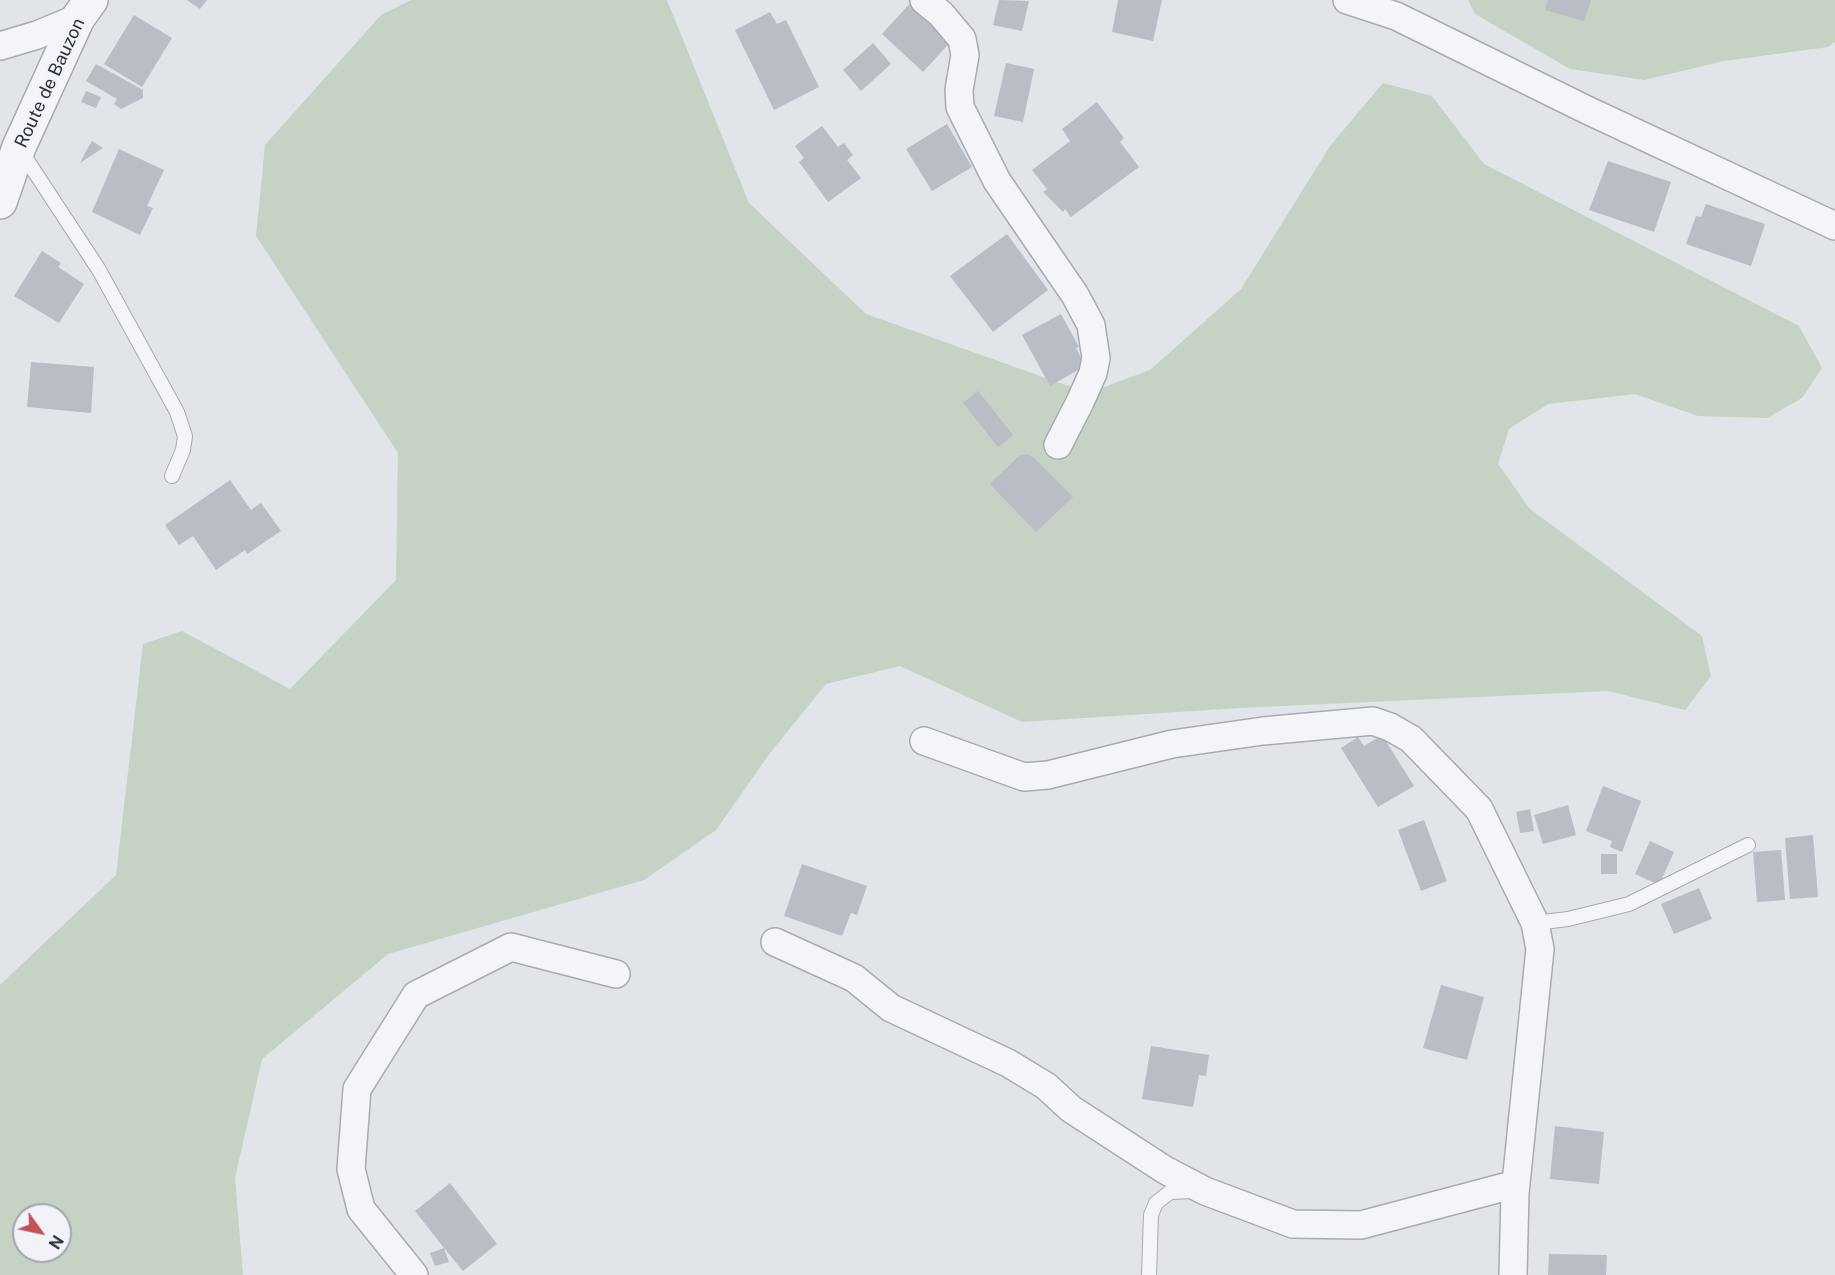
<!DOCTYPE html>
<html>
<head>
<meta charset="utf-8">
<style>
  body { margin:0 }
  #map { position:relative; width:1835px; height:1275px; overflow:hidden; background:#e1e4e9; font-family:"Public Sans",sans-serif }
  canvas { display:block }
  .north { position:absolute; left:12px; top:1203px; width:60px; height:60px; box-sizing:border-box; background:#f1f3f7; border:2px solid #a2a5ae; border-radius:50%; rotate:123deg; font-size:16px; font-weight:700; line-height:24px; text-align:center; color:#2b3140 }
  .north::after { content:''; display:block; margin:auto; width:21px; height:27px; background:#c54f57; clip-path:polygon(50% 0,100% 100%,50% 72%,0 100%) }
</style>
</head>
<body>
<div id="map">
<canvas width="1835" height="1275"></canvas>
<div class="north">N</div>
</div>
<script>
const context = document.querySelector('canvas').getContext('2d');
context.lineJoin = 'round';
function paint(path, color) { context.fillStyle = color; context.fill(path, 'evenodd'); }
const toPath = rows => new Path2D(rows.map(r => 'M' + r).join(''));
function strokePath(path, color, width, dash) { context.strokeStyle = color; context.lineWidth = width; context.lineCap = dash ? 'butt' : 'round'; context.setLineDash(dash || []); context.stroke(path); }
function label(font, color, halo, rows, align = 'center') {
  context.font = font + ' "Public Sans",sans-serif'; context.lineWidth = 6; context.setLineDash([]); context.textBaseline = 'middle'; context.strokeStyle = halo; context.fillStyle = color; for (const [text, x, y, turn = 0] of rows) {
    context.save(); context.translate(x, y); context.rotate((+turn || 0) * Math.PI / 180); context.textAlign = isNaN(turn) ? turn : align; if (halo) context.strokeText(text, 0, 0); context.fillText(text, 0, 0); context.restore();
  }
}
paint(toPath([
  [411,0,667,0,749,203,866,314,1088,393,1150,370,1241,289,1330,146,1383,83,1432,96,1484,164,1799,326,1822,368,1802,398,1767,418,1698,416,1635,394,1548,404,1509,429,1498,464,1530,509,1702,636,1711,676,1685,710,1608,691,1239,708,1022,722,900,666,826,684,770,753,716,830,644,880,388,954,262,1059,235,1178,243,1275,0,1275,0,985,116,875,143,644,182,631,290,689,396,580,398,453,256,236,265,145,381,15],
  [24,1215,60,1215,60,1251,24,1251],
  [1468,0,1835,0,1835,42,1828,47,1724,61,1644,80,1570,69,1475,14]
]), '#c6d2c3');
paint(toPath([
  [187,0,207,0,200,9],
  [913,0,954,38,923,72,882,34],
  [999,0,1029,1,1022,31,993,25],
  [1118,0,1162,0,1153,41,1112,32],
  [1548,0,1591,0,1584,21,1545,10],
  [770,12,777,24,786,20,819,87,774,110,735,30],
  [134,15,172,38,142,87,104,64],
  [873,43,891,64,861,91,843,70],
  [1006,63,1034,69,1023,122,994,116],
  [96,64,143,90,143,98,121,109,114,104,117,99,86,81],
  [86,91,101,97,96,108,81,102],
  [1097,102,1124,138,1120,142,1139,167,1071,217,1065,209,1063,212,1043,192,1047,189,1032,170,1070,141,1062,129],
  [947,124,972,167,932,191,906,149],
  [822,126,838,147,844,143,853,155,847,160,861,178,828,202,799,162,804,158,795,146],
  [92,141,103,148,80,163,86,151],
  [119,149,164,170,147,206,153,208,140,235,92,212],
  [1608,161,1671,182,1654,232,1589,210],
  [1706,204,1765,224,1751,266,1686,244,1696,216,1701,217],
  [1007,234,1048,290,993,332,950,276],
  [42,251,61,263,58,267,84,284,59,323,14,296],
  [1061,314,1079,347,1076,348,1085,366,1050,386,1022,335],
  [31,362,94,367,91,413,27,407],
  [978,391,1013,435,998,447,963,403],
  [1027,454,1033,457,1073,497,1036,532,990,484,1019,456],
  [230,480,251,510,261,503,281,531,247,554,245,550,216,570,193,536,179,545,165,525],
  [1382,735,1414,786,1378,807,1341,748,1358,737,1364,746],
  [1603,786,1641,801,1622,852,1610,847,1612,841,1586,831],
  [1568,805,1576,835,1543,844,1534,815],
  [1530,809,1534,831,1520,833,1516,812],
  [1424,820,1447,881,1421,891,1398,830],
  [1813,835,1818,897,1790,899,1785,838],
  [1650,841,1674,852,1659,885,1635,874],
  [1781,850,1785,900,1757,902,1753,852],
  [1601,854,1617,854,1617,874,1601,874],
  [802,864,867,886,857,915,851,913,842,936,784,916],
  [1699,888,1712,919,1674,934,1661,904],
  [1441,985,1484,997,1467,1060,1423,1048],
  [1151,1046,1209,1055,1206,1076,1199,1075,1193,1107,1142,1099],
  [1555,1126,1604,1132,1599,1184,1550,1179],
  [450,1183,497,1244,463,1271,444,1248,449,1262,435,1266,430,1253,444,1248,415,1211],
  [1549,1254,1607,1255,1606,1275,1548,1275]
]), '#b9bdc5');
const service = toPath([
  [21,151,99,270,177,412,185,436,183,450,172,476],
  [1535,923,1568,919,1629,904,1748,845],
  [1149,1275,1151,1215,1156,1203,1170,1192,1194,1191]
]);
const minor = toPath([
  [924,0,941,14,962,39,965,55,959,90,960,107,997,181,1075,295,1091,325,1096,358,1093,373,1080,402,1058,445],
  [1347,0,1396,16,1587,110,1835,226],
  [0,46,37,35,78,18],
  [924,741,1024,777,1048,775,1172,744,1263,731,1373,721,1390,727,1411,739,1479,809,1535,923,1540,949,1515,1193,1513,1275],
  [775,942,854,978,891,1008,1008,1063,1046,1086,1071,1109,1165,1170,1205,1191,1293,1224,1361,1225,1516,1184],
  [414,1275,361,1209,351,1169,357,1089,416,995,511,947,616,974]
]);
const tertiary = toPath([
  [0,202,19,147,78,18,91,0]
]);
strokePath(service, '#a7abb3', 16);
strokePath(minor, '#a7abb3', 30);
strokePath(tertiary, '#a7abb3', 36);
strokePath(service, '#f4f5f8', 14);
strokePath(minor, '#f4f5f8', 27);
strokePath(tertiary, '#f4f5f8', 33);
label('18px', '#2b3140', '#f1f3f7', [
  ["Route de Bauzon",50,83,-65]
]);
</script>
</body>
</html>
